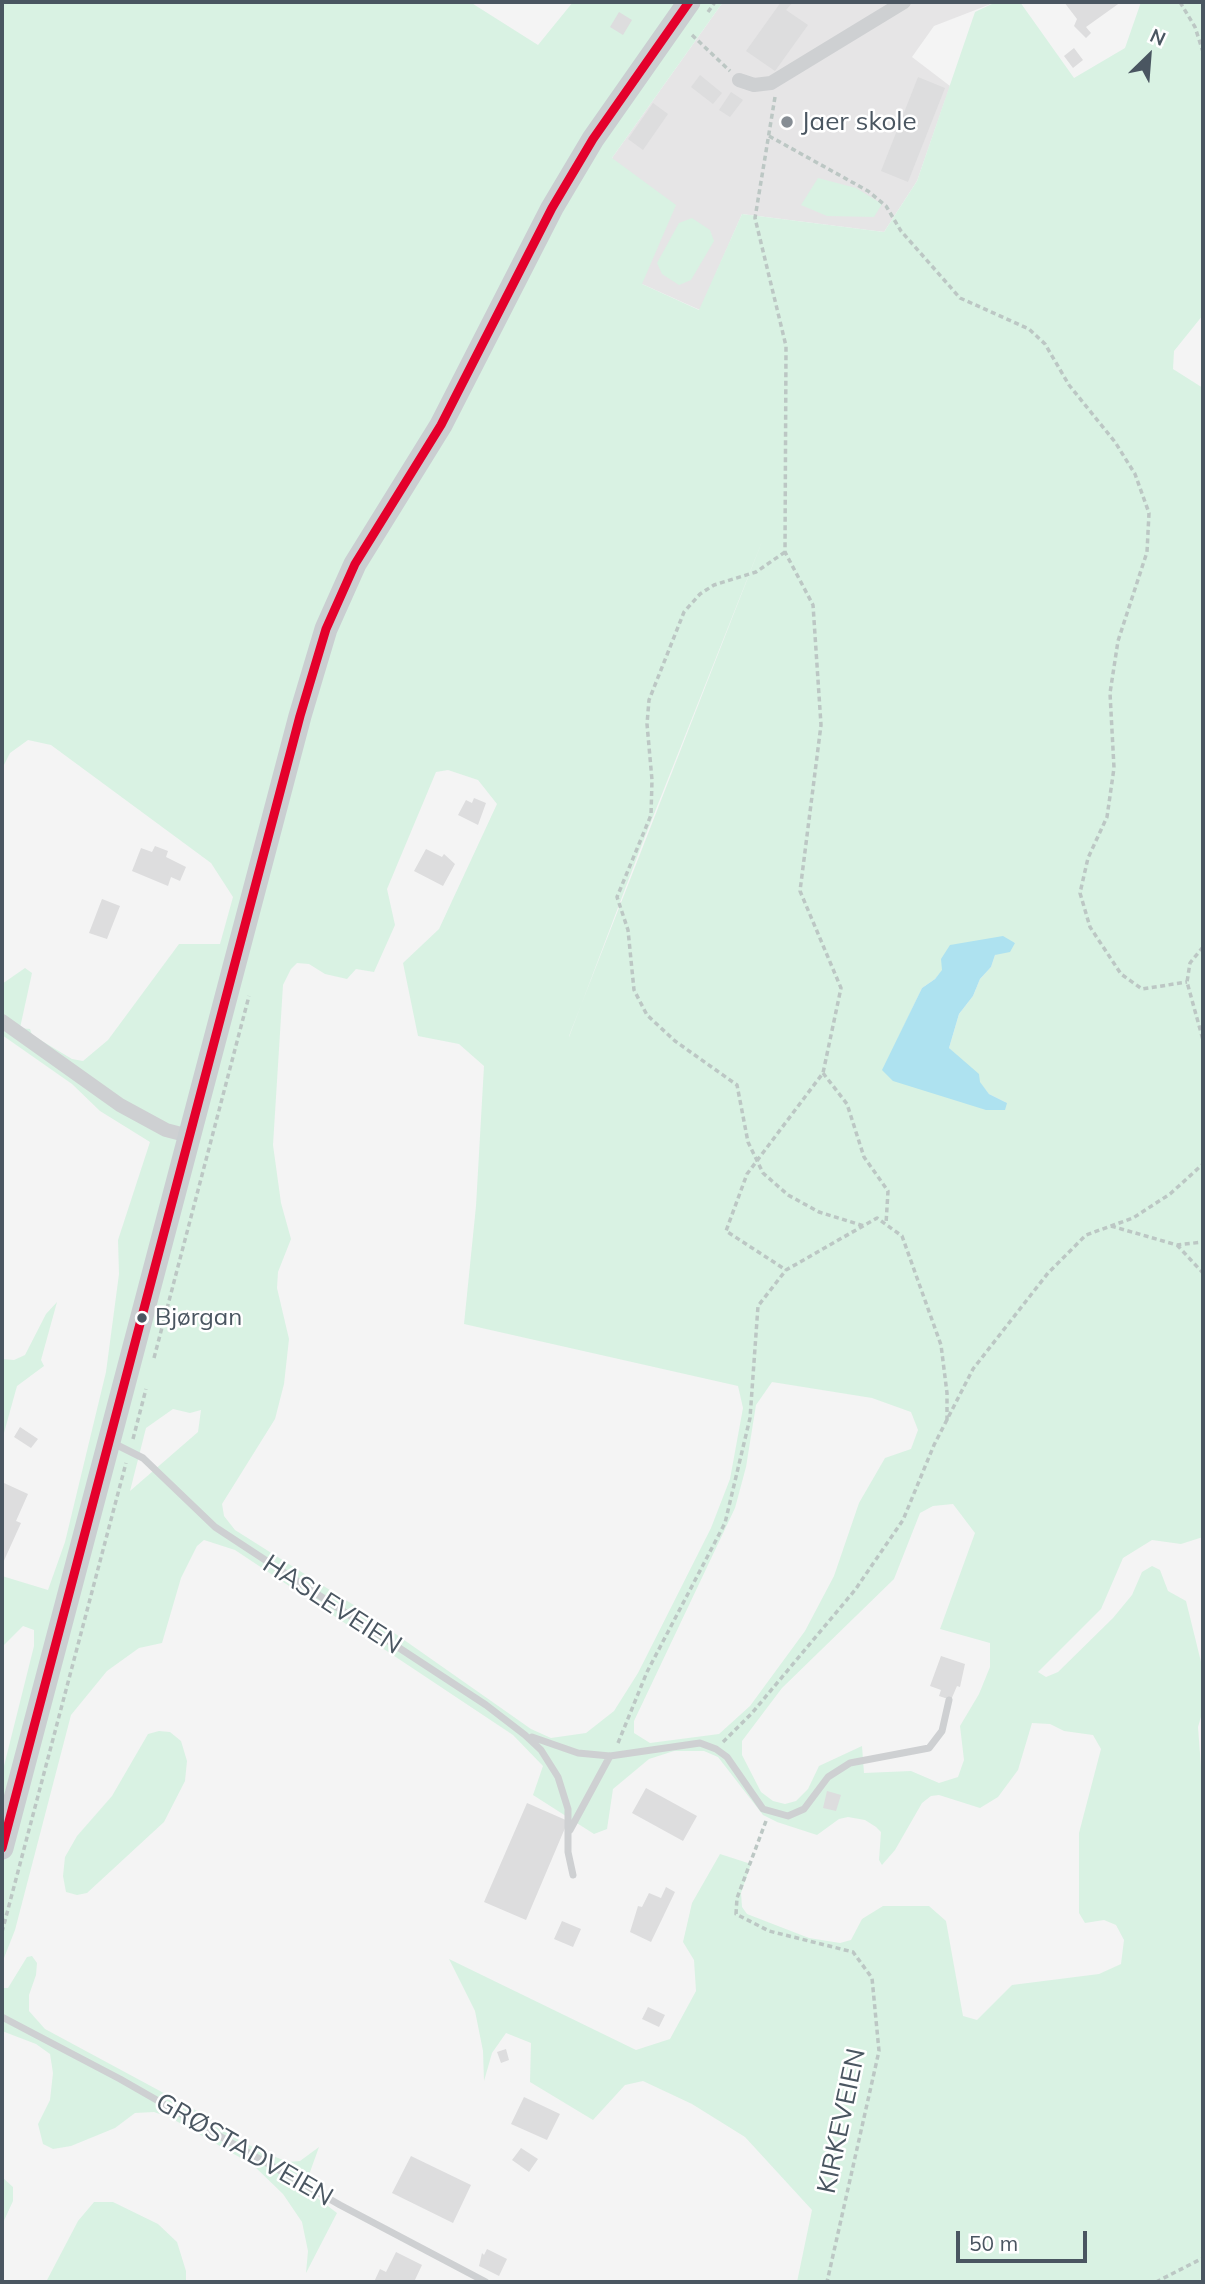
<!DOCTYPE html>
<html>
<head>
<meta charset="utf-8">
<style>
  body { margin:0 }
  #map { position:relative; width:1205px; height:2284px; overflow:hidden; background:#f4f4f4; font-family:Mulish,sans-serif }
  canvas { display:block }
  .frame { position:absolute; inset:0; border:4px solid #4a5661; pointer-events:none }
  .north { position:absolute; left:1114px; top:21px; width:70px; height:70px; -webkit-text-stroke:5px #fff; paint-order:stroke; rotate:25deg; font-size:19px; font-weight:700; line-height:28px; text-align:center; color:#4a5661 }
  .north::after { content:''; display:block; margin:auto; width:24px; height:32px; background:#4a5661; clip-path:polygon(50% 0,100% 100%,50% 72%,0 100%) }
  .scale { position:absolute; left:956px; top:2231px; width:131px; height:32px; box-sizing:border-box; border:4px solid #4a5661; border-top:0; padding-left:9px; font-size:21px; line-height:24px; white-space:nowrap; color:#4a5661; -webkit-text-stroke:5px #fff; paint-order:stroke }
</style>
</head>
<body>
<div id="map">
<canvas width="1205" height="2284"></canvas>
<div class="frame"></div>
<div class="north">N</div>
<div class="scale">50 m</div>
</div>
<script>
const context = document.querySelector('canvas').getContext('2d');
context.lineJoin = 'round';
function paint(path, color) { context.fillStyle = color; context.fill(path, 'evenodd'); }
const toPath = rows => new Path2D(rows.map(r => 'M' + r).join(''));
function strokePath(path, color, width, dash) { context.strokeStyle = color; context.lineWidth = width; context.lineCap = dash ? 'butt' : 'round'; context.setLineDash(dash || []); context.stroke(path); }
function label(font, color, halo, rows, align = 'center') {
  context.font = font + ' Mulish,sans-serif'; context.lineWidth = 5; context.setLineDash([]); context.textBaseline = 'middle'; context.strokeStyle = halo; context.fillStyle = color; for (const [text, x, y, turn = 0] of rows) {
    context.save(); context.translate(x, y); context.rotate((+turn || 0) * Math.PI / 180); context.textAlign = isNaN(turn) ? turn : align; if (halo) context.strokeText(text, 0, 0); context.fillText(text, 0, 0); context.restore();
  }
}
paint(toPath([
  [723,2,996,2,934,26,912,57,950,86,917,181,884,232,742,214,700,310,642,284,612,158]
]), '#e6e5e6');
paint(toPath([
  [2,2,470,2,538,45,573,2,723,2,612,158,676,205,642,284,699,310,742,214,884,232,917,181,975,12,996,2,1020,2,1074,78,1125,48,1141,2,1203,2,1203,315,1174,351,1173,369,1203,388,1203,1537,1181,1544,1152,1540,1123,1558,1101,1609,1038,1672,1046,1677,1058,1672,1113,1618,1132,1595,1142,1572,1152,1566,1160,1570,1168,1591,1186,1601,1203,1670,1203,1710,1198,1727,1203,1794,1203,2282,797,2282,812,2210,745,2137,692,2104,643,2081,625,2085,593,2120,530,2082,531,2043,506,2033,492,2053,484,2081,483,2051,475,2011,449,1959,636,2050,670,2039,696,1991,694,1960,683,1942,692,1903,720,1854,751,1864,741,1893,742,1907,747,1914,809,1938,840,1943,851,1940,862,1919,883,1906,929,1906,946,1921,963,2016,977,2020,1012,1985,1099,1974,1121,1964,1124,1940,1116,1925,1104,1920,1085,1923,1079,1913,1079,1833,1101,1749,1093,1735,1064,1731,1050,1724,1032,1723,1018,1770,998,1797,980,1808,939,1795,931,1796,922,1803,895,1850,882,1865,879,1860,881,1832,876,1827,865,1820,848,1817,839,1819,817,1835,777,1822,763,1815,718,1757,704,1751,674,1751,649,1759,613,1789,607,1829,594,1834,533,1795,543,1766,513,1735,235,1550,204,1540,197,1546,181,1578,162,1643,139,1648,107,1671,71,1715,15,1930,2,1963,2,1774,34,1646,34,1630,23,1626,2,1647,2,1576,48,1590,65,1542,106,1372,119,1274,118,1240,150,1142,100,1111,72,1084,2,1035,2,984,25,968,32,973,20,1028,30,1029,32,1035,72,1059,83,1061,108,1040,179,944,220,944,233,897,211,863,51,745,28,740,10,753,2,769],
  [763,539,569,1036,569,1037,639,852],
  [448,770,478,780,497,804,439,929,403,963,418,1036,459,1044,484,1066,476,1206,464,1324,738,1386,743,1408,730,1479,711,1528,638,1673,614,1711,586,1733,551,1738,531,1729,360,1609,235,1530,224,1516,222,1504,275,1419,284,1384,289,1339,277,1288,278,1272,291,1239,281,1203,273,1145,283,985,291,969,297,963,309,964,325,974,347,979,356,969,374,972,395,925,387,889,436,772],
  [1015,942,995,955,991,967,980,979,973,996,959,1014,949,1048,989,1094,1007,1103,883,1070,922,988,935,979,943,970],
  [772,1382,872,1398,911,1412,918,1430,911,1449,885,1458,859,1503,834,1576,805,1631,750,1706,719,1734,650,1743,634,1733,634,1721,735,1508,746,1467,756,1405],
  [173,1409,190,1413,201,1410,198,1432,130,1491,146,1428],
  [953,1504,975,1533,940,1629,990,1643,990,1667,979,1694,960,1726,964,1760,958,1777,939,1783,911,1771,864,1773,862,1746,819,1766,808,1789,796,1801,785,1804,773,1801,761,1792,742,1755,742,1741,782,1688,894,1579,920,1513,933,1506],
  [818,178,856,188,882,204,874,217,827,216,801,205],
  [692,218,710,230,714,241,691,280,679,285,662,274,657,263,679,223],
  [57,1302,41,1360,44,1366,17,1386,2,1440,2,1359,14,1360,25,1355,46,1314],
  [159,1731,170,1732,181,1741,187,1761,185,1781,164,1822,87,1893,77,1895,66,1892,63,1876,65,1857,77,1836,112,1796,148,1734],
  [32,1956,37,1963,36,1975,29,1995,29,2011,45,2029,199,2112,235,2138,263,2152,288,2162,300,2161,319,2147,310,2172,312,2194,337,2213,306,2273,308,2251,302,2222,283,2194,253,2165,171,2118,154,2112,135,2113,115,2128,71,2146,53,2149,43,2144,38,2124,50,2100,53,2073,50,2054,36,2044,2,2031,2,1988,8,1988,27,1957],
  [2,2177,13,2187,13,2201,2,2225],
  [94,2202,113,2202,158,2224,177,2242,186,2271,186,2282,46,2282,78,2221]
]), '#d9f2e3');
paint(toPath([
  [1003,936,1015,943,1010,952,995,955,991,967,980,979,973,996,959,1014,949,1048,979,1074,980,1082,989,1094,1007,1103,1005,1110,986,1110,893,1081,882,1070,922,988,935,979,942,970,941,959,950,945]
]), '#aee2f0');
paint(toPath([
  [781,2,793,2,786,10,808,25,775,71,746,51],
  [1064,2,1121,2,1086,27,1091,33,1086,38,1074,26,1077,19],
  [619,12,632,20,623,35,610,27],
  [1074,48,1083,60,1073,68,1064,56],
  [700,75,722,93,713,104,691,87],
  [918,77,945,88,908,182,881,171],
  [731,92,743,100,730,117,719,110],
  [653,103,668,114,643,150,628,139],
  [474,798,486,803,478,825,458,815,466,800,472,803],
  [155,846,168,851,166,857,186,867,180,881,171,877,168,886,132,871,141,848,152,852],
  [426,849,442,857,444,854,455,864,443,886,414,871],
  [102,899,120,906,107,939,89,933],
  [20,1427,38,1439,31,1448,14,1437],
  [4,1483,28,1494,16,1521,21,1523,2,1565],
  [941,1656,965,1664,960,1687,957,1686,951,1700,939,1696,941,1690,930,1686],
  [646,1788,697,1816,683,1841,632,1813],
  [827,1791,841,1795,836,1811,823,1808],
  [527,1803,568,1821,526,1920,484,1902],
  [666,1887,675,1892,651,1942,630,1932,638,1906,642,1907,649,1893,661,1898],
  [562,1921,581,1929,573,1947,554,1939],
  [648,2007,665,2015,659,2027,642,2019],
  [506,2049,509,2060,501,2063,497,2052],
  [524,2097,560,2114,547,2140,511,2124],
  [521,2148,538,2159,529,2172,512,2160],
  [411,2156,471,2185,453,2223,392,2193],
  [487,2249,507,2259,499,2276,479,2266,482,2253,484,2255],
  [396,2252,422,2265,414,2282,374,2282,380,2269,386,2272]
]), '#ddddde');
strokePath(toPath([
  [1180,2,1195,27,1203,52],
  [708,12,715,2],
  [692,35,730,71],
  [775,97,755,218,786,346,785,552,813,605,821,725,800,891,841,988,823,1073,747,1174,726,1231,786,1270],
  [769,136,868,191,886,206,901,231,960,298,1029,329,1045,344,1069,385,1115,442,1135,474,1149,513,1147,552,1118,641,1110,693,1114,768,1107,817,1088,858,1080,893,1090,927,1121,974,1142,989,1187,982],
  [785,552,756,572,714,585,700,594,684,612,649,700,647,724,652,780,651,815,617,897,628,930,634,990,647,1015,675,1041,737,1085,748,1142,763,1173,788,1195,819,1212,864,1226],
  [1203,947,1190,963,1187,982,1203,1040],
  [823,1073,847,1104,864,1157,888,1191,886,1224],
  [1111,1226,1177,1245,1203,1242],
  [1177,1245,1203,1273],
  [154,1358,249,996],
  [133,1439,146,1389],
  [723,1742,752,1713,855,1590,903,1520,934,1445,973,1369,1048,1273,1086,1235,1133,1218,1170,1194,1203,1164],
  [618,1743,647,1672,725,1523,750,1418,758,1306,786,1270,877,1218,902,1236,941,1345,947,1393,947,1421],
  [766,1821,737,1898,736,1914,769,1931,853,1952,872,1978,879,2051,827,2282],
  [2,1932,126,1463],
  [1156,2282,1203,2258]
]), '#bcc7c4', 3.5, [5, 3.5]);
strokePath(toPath([
  [111,1442,143,1458,215,1527,486,1705,525,1735,541,1750,558,1777,568,1809,568,1852,573,1875],
  [532,1737,578,1753,610,1756,700,1743,716,1749,727,1757,763,1809,788,1816,804,1809,828,1777,850,1763,929,1748,942,1731,949,1700],
  [570,1830,610,1756],
  [2,2017,120,2079,340,2205,486,2282]
]), '#ced0d2', 7);
strokePath(toPath([
  [739,80,754,85,771,83,904,2],
  [2,1021,120,1105,166,1130,189,1136]
]), '#ced0d2', 14);
strokePath(toPath([
  [2,1848,300,716,326,629,355,564,441,425,552,208,593,139,689,2]
]), '#caced1', 23);
strokePath(toPath([
  [2,1848,300,716,326,629,355,564,441,425,552,208,593,139,689,2]
]), '#e4002b', 9);
for (const [x, y, r, color] of [
  [787,122,7,"#868d94"],
  [142,1318,6,"#4a5661"]
]) { const dot = new Path2D(); dot.arc(x, y, r, 0, 2 * Math.PI); context.fillStyle = color; context.fill(dot); strokePath(dot, '#fff', 2.5); }
label('24px', '#4a5661', '#fff', [
  ["Bjørgan",155,1318]
], 'left');
label('26px', '#4a5661', '#fff', [
  ["Jaer skole",801,122]
], 'left');
label('26px', '#4a5661', '#fff', [
  ["HASLEVEIEN",332,1605,33],
  ["KIRKEVEIEN",842,2121,-78],
  ["GRØSTADVEIEN",244,2150,30]
]);
</script>
</body>
</html>
